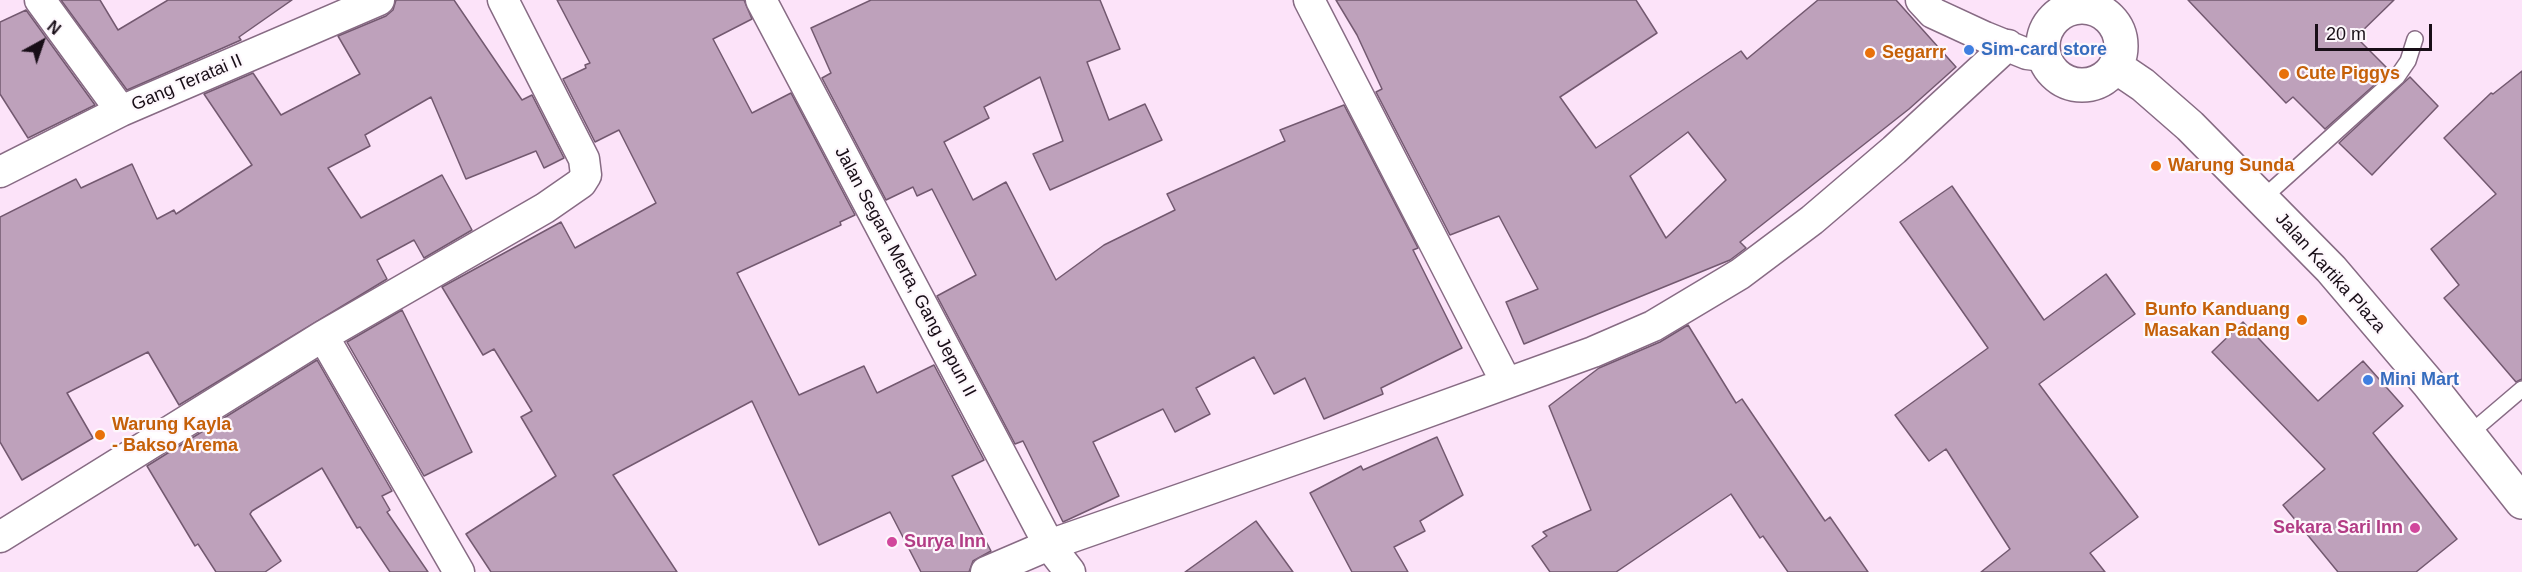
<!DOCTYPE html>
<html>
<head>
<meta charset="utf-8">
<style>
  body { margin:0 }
  #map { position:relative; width:2522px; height:572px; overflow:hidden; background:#fce3f9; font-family:Helvetica,sans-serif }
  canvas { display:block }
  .north { position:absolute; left:12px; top:12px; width:60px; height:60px; -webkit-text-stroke:4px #fdf7fc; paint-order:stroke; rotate:40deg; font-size:16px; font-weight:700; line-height:24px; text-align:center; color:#180e17 }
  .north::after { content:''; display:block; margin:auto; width:21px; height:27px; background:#180e17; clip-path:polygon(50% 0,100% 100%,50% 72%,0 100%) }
  .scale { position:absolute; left:2315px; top:24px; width:117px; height:27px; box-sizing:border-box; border:3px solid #180e17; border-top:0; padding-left:8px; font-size:18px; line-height:21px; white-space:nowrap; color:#180e17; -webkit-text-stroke:4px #fdf7fc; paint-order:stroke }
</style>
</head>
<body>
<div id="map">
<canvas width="2522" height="572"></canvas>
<div class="north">N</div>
<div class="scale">20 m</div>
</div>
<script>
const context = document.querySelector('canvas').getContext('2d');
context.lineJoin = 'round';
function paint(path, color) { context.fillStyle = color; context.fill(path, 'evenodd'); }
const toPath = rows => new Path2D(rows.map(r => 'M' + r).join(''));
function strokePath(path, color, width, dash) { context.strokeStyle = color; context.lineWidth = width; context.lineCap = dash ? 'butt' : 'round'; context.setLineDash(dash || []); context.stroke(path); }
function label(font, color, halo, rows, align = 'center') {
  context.font = font + ' Helvetica,sans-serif'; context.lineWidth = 4.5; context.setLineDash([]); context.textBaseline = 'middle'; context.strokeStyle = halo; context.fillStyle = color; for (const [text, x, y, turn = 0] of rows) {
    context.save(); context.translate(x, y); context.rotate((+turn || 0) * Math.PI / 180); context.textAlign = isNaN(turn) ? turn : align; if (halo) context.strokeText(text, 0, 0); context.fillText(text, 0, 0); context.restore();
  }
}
const building = toPath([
  [61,0,100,0,118,30,168,0,292,0,239,37,241,40,127,90,61,0],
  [396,0,454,0,522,100,532,95,564,158,544,168,536,151,466,179,431,97,365,135,370,146,328,168,361,218,442,175,472,230,424,258,414,240,377,260,387,279,179,405,148,352,67,393,93,438,22,480,0,442,0,217,76,179,81,188,132,164,157,219,174,210,176,214,252,165,204,94,253,73,281,115,360,74,338,36,386,16,393,10,396,0],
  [557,0,744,0,752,19,713,39,752,113,791,93,855,215,840,222,841,225,737,273,799,395,864,366,877,393,934,365,984,460,952,476,991,551,973,561,969,572,921,572,890,512,819,545,752,401,613,475,677,572,491,572,466,534,556,476,521,417,532,411,494,349,483,355,442,287,561,222,575,248,656,203,619,130,595,142,563,79,586,68,585,65,590,63,557,0],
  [871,0,1100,0,1120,49,1087,62,1109,120,1145,104,1162,140,1050,190,1033,154,1063,141,1040,77,984,107,989,118,944,142,973,200,1006,182,1056,280,1104,245,1175,210,1167,194,1285,141,1280,130,1344,105,1418,248,1413,250,1462,348,1381,388,1383,394,1324,419,1305,378,1274,394,1254,357,1196,388,1210,414,1175,432,1163,409,1093,442,1119,496,1063,522,1023,441,1015,444,937,296,976,275,932,189,917,196,913,187,886,200,822,78,831,73,811,28,871,0],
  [1336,0,1636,0,1657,33,1560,97,1596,148,1741,51,1747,59,1818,0,1896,0,1956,67,1909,109,1740,242,1746,248,1730,260,1524,344,1506,302,1538,289,1499,216,1450,235,1376,92,1382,89,1357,35,1336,0],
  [1688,132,1726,180,1666,238,1630,176,1688,132],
  [2188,0,2394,0,2356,37,2390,71,2325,129,2293,97,2286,103,2188,0],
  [26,10,95,105,28,138,0,94,0,22,26,10],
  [2522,71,2522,379,2516,382,2444,298,2459,285,2431,249,2496,194,2444,138,2491,93,2493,94,2522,71],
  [2410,77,2438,106,2372,175,2339,143,2410,77],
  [1952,186,2044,320,2106,274,2135,314,2039,384,2138,517,2090,553,2105,572,1981,572,2010,549,1946,449,1929,461,1895,415,1988,348,1900,222,1952,186],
  [402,310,472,452,424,476,347,342,402,310],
  [2243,322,2318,401,2363,361,2403,406,2373,433,2457,539,2416,572,2338,572,2283,505,2325,469,2212,352,2243,322],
  [1688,325,1736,403,1742,399,1825,521,1830,517,1868,572,1788,572,1763,536,1760,538,1731,494,1616,572,1550,572,1532,546,1547,536,1543,532,1591,510,1549,406,1599,368,1660,342,1688,325],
  [317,360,392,491,382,496,390,510,387,512,428,572,390,572,360,527,357,528,322,468,252,511,250,514,281,561,265,572,216,572,198,544,195,546,147,466,317,360],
  [1437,437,1463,495,1420,521,1425,531,1394,547,1408,572,1352,572,1310,493,1361,466,1363,470,1437,437],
  [1256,521,1293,572,1185,572,1256,521]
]);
paint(building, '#bea1bb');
strokePath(building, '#735970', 1.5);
const lane = toPath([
  [2262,199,2397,77,2408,61,2415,39],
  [2468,435,2522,389]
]);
const street = toPath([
  [40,0,121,111],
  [761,0,1049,545,1353,439,1593,352,1653,326,1740,274,1812,220,1894,150,2008,45],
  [1309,0,1506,382],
  [1921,0,1933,13,1985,37,2027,54,2043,56],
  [0,172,121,111,379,0],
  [323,336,459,572],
  [0,537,323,336,545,208,581,183,586,175,584,159,503,0],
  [986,572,1049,545,1070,572]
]);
const secondary = toPath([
  '2043 46a39 39 0 1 1 78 0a39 39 0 1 1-78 0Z',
  [2115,66,2143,85,2190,126,2331,269,2428,383,2522,502]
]);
strokePath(lane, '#876b84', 18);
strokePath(street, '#876b84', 33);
strokePath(secondary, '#876b84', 36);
strokePath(lane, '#fff', 15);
strokePath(street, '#fff', 30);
strokePath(secondary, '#fff', 33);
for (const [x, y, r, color] of [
  [1969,50,6,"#3f7fe0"],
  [1870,53,6,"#e8710a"],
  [2284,74,6,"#e8710a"],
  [2156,166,6,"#e8710a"],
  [2302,320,6,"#e8710a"],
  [2368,380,6,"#3f7fe0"],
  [100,435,6,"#e8710a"],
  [2415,528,6,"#d1479c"],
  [892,542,6,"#d1479c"]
]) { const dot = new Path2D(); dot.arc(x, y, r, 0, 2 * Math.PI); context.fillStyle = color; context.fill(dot); strokePath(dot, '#fdf7fc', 2); }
label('bold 18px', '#366cbe', '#fdf7fc', [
  ["Sim-card store",1981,50],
  ["Mini Mart",2380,380]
], 'left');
label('bold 18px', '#c56008', '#fdf7fc', [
  ["Segarrr",1882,53],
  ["Cute Piggys",2296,74],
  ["Warung Sunda",2168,166],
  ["Bunfo Kanduang",2290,310,"right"],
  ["Masakan Padang",2290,331,"right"],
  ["Warung Kayla",112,425],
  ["- Bakso Arema",112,446]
], 'left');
label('18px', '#180e17', '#fdf7fc', [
  ["Gang Teratai II",187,83,-23],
  ["Jalan Segara Merta, Gang Jepun II",905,272,62],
  ["Jalan Kartika Plaza",2330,273,48]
]);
label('bold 18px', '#b23c85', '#fdf7fc', [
  ["Sekara Sari Inn",2403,528],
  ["Surya Inn",904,542,"left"]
], 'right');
</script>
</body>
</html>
